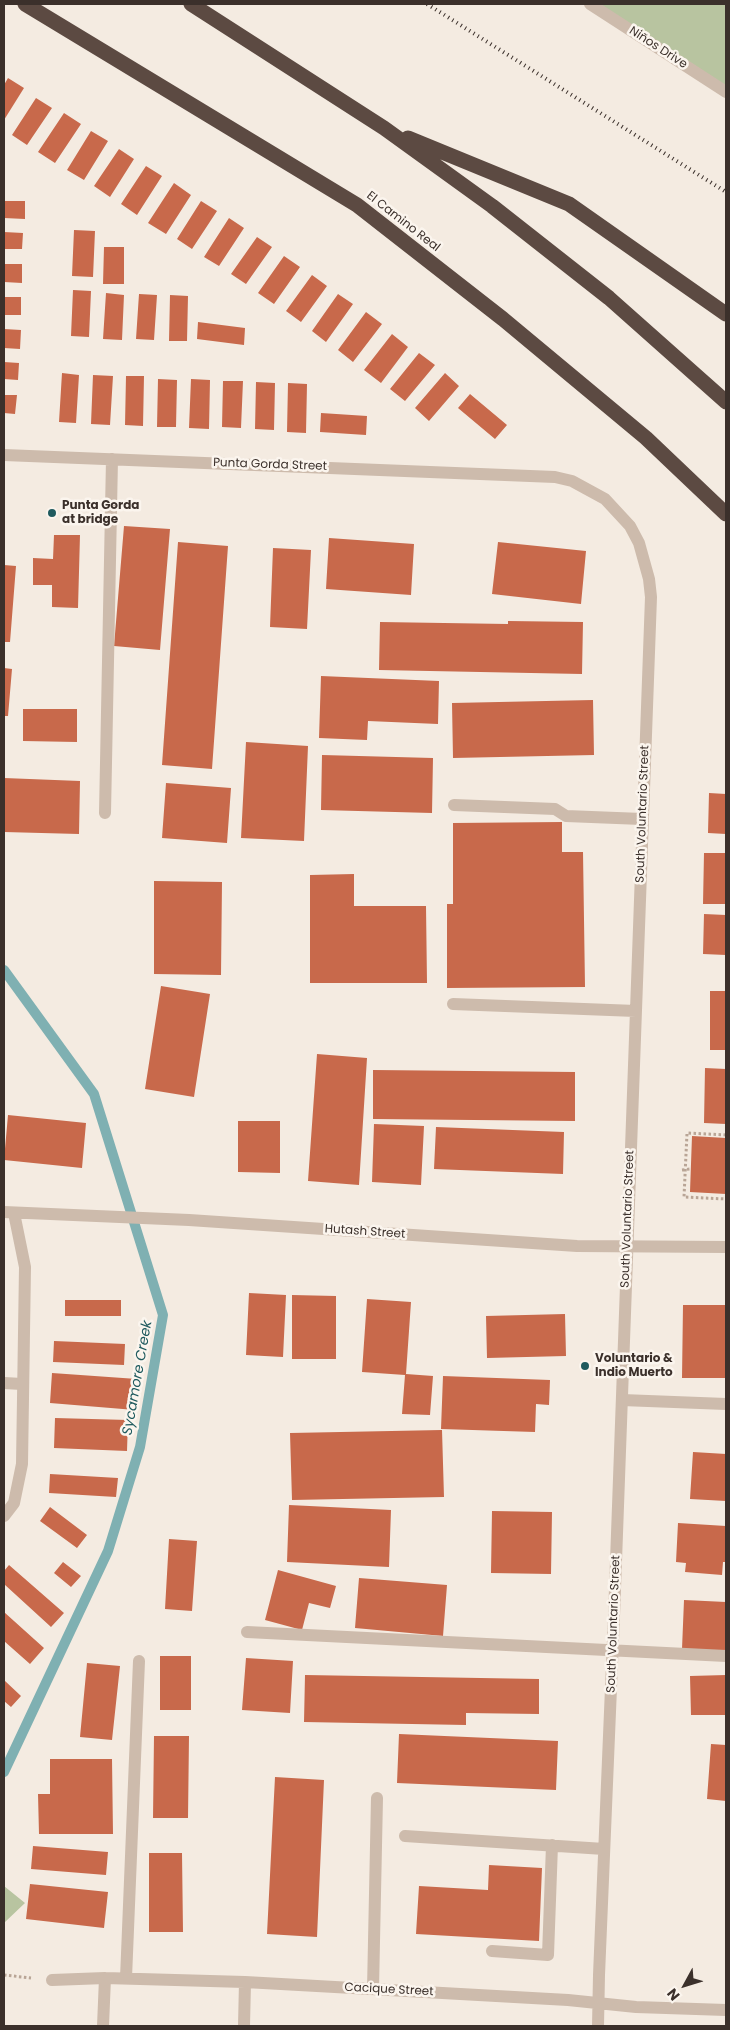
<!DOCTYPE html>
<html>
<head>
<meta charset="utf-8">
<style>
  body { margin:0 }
  #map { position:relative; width:730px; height:2030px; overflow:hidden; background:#f4ebe1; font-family:Poppins,sans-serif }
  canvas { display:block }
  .frame { position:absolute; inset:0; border:5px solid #3b302b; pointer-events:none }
  .north { position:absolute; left:660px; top:1960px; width:50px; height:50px; -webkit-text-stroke:4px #fbf5ee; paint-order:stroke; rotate:231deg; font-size:14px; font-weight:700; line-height:20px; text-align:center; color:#3b302b }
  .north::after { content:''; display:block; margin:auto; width:18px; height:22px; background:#3b302b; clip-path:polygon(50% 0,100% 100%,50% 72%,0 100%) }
</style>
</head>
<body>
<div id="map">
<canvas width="730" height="2030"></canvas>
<div class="frame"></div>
<div class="north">N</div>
</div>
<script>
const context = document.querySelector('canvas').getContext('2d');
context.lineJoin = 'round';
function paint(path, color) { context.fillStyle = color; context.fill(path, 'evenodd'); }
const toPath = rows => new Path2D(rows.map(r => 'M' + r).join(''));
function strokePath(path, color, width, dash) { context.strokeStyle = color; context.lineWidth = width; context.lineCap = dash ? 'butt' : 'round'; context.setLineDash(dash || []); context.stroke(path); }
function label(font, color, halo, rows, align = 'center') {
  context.font = font + ' Poppins,sans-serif'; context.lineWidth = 5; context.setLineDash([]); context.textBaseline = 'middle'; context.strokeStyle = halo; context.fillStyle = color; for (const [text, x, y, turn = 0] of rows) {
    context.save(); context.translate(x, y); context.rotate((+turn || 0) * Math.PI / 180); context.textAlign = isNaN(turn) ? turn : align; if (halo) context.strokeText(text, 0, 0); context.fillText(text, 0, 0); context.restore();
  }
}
paint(toPath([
  [590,4,726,4,726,92],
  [4,1886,25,1903,4,1923]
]), '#b8c4a0');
strokePath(toPath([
  [4,970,94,1094,163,1315,140,1447,108,1551,4,1772]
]), '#7fb0b2', 10);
paint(toPath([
  [8,78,24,88,4,120,4,85],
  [36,98,52,108,27,145,12,135],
  [64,113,81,124,55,163,38,152],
  [91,131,108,141,84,180,67,170],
  [119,149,134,159,110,197,94,186],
  [146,166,162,176,137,215,121,204],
  [174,183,191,195,166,234,148,223],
  [4,201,25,201,25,219,4,218],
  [201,201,217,211,192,249,177,239],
  [229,218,244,228,219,266,204,257],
  [74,230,95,231,93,277,72,276],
  [4,232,23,233,22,249,4,249],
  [257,237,272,247,246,284,231,274],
  [104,247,124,247,124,284,103,284],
  [284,256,300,267,274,304,258,293],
  [4,264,22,264,22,283,4,282],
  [312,275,327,286,301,322,286,311],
  [73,290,91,291,89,337,71,336],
  [106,293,124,295,122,340,103,339],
  [139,294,157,295,154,340,136,339],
  [338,294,353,304,326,342,312,331],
  [170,295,188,296,187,341,169,341],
  [4,297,21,297,21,315,4,315],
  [366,312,382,324,353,362,338,350],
  [198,322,245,328,244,345,197,339],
  [4,329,21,330,20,349,4,348],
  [392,334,408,347,381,383,364,370],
  [419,353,435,365,405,401,390,389],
  [4,362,19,363,18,380,4,379],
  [62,373,79,375,76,423,59,422],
  [445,373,459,386,429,421,415,408],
  [93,375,113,376,110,425,91,424],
  [126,376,144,376,143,426,125,425],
  [158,379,177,380,176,427,157,427],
  [191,379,210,380,209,429,189,428],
  [223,381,243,381,241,428,222,427],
  [256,382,275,383,274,430,255,429],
  [288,383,307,384,306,433,287,432],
  [470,394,507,425,495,439,458,408],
  [4,395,17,395,15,414,4,413],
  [321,413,367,416,366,435,320,432],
  [124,526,170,529,160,650,114,646],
  [54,535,80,535,78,608,52,607,52,585,33,585,33,558,53,559],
  [329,538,414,544,411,595,326,589],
  [178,542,228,546,212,769,162,765],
  [498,542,586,551,581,604,492,594],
  [273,548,311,550,307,629,270,627],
  [4,565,16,566,10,642,4,642],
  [508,621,583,622,582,674,379,670,380,622,508,624],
  [4,668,12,669,8,716,4,716],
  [321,676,439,681,438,724,368,721,367,740,319,738],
  [593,700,594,755,453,758,452,703],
  [23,709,77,709,77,742,23,741],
  [246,742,308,746,304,841,241,838],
  [322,755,433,758,432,813,321,810],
  [4,778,80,781,79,834,4,832],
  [166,783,231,788,227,843,162,838],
  [709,793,726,794,726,834,708,833],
  [562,822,562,852,583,852,585,987,447,988,447,904,453,904,453,823],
  [704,853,726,853,726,904,703,904],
  [354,874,354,906,426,906,427,983,310,983,310,875],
  [154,881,222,882,221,975,154,974],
  [704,914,726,915,726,955,703,954],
  [161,986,210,994,194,1097,145,1089],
  [710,991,726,991,726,1050,710,1050],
  [317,1054,367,1058,359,1185,308,1181],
  [705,1068,726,1069,726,1124,704,1123],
  [373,1070,575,1072,575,1121,373,1119],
  [8,1115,86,1123,82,1168,4,1160],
  [238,1121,280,1121,280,1173,238,1172],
  [374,1124,424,1126,421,1185,372,1182],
  [436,1127,564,1132,563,1174,434,1169],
  [692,1136,726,1138,726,1194,690,1192],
  [249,1293,286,1295,283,1357,246,1355],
  [292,1295,336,1296,336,1359,292,1359],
  [367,1299,411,1302,406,1374,433,1376,430,1415,402,1414,405,1375,362,1372],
  [65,1300,121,1300,121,1316,65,1316],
  [683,1305,726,1305,726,1378,682,1378],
  [565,1314,566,1356,487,1358,486,1316],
  [54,1341,125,1344,124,1365,53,1362],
  [52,1373,137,1379,135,1410,50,1403],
  [443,1376,550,1380,549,1405,536,1404,535,1432,441,1429],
  [55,1418,128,1420,127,1451,54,1448],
  [442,1430,444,1497,292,1500,290,1433],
  [693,1452,726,1454,726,1501,690,1499],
  [50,1474,118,1478,116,1497,49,1493],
  [289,1505,391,1510,389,1567,287,1562],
  [50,1507,87,1535,77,1548,40,1521],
  [492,1511,552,1512,551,1574,491,1573],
  [678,1523,726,1526,726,1562,723,1562,722,1575,685,1572,686,1563,676,1562],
  [169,1539,197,1541,192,1611,165,1609],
  [63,1562,81,1576,71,1587,54,1573],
  [9,1565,64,1613,51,1627,4,1584,4,1571],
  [278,1570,336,1586,330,1608,309,1603,302,1630,265,1620],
  [359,1578,447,1585,443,1636,355,1628],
  [684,1600,726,1602,726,1651,682,1649],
  [4,1612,44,1648,30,1664,4,1641],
  [160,1656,191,1656,191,1710,160,1710],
  [246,1658,293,1661,290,1713,242,1710],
  [87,1663,120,1666,112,1740,80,1737],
  [305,1675,539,1679,539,1714,466,1713,466,1725,304,1722],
  [726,1675,726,1715,691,1715,690,1676],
  [4,1680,21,1696,11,1707,4,1701],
  [399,1734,558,1741,556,1790,397,1783],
  [154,1736,189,1736,188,1818,153,1818],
  [711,1744,726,1745,726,1801,707,1799],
  [50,1759,112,1759,113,1834,39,1834,38,1794,50,1794],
  [275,1777,324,1780,317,1937,267,1934],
  [33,1846,108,1852,106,1875,31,1869],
  [149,1853,182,1853,183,1932,149,1932],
  [489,1865,542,1868,539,1941,416,1934,419,1886,488,1890],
  [30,1884,108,1892,104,1928,26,1919]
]), '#c8694b');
strokePath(toPath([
  [726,1135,687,1133,684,1197,726,1199],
  [682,1170,690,1169],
  [4,1975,31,1978]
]), '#b9a596', 3, [2.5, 2.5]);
strokePath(toPath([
  [590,4,726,92],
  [4,455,555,477,572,481,605,499,630,526,639,543,649,579,651,597,614,1616,599,1975,598,2026],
  [454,805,555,809,566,816,642,819],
  [105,813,112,459],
  [453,1004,636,1011],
  [4,1212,189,1220,577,1246,726,1247],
  [4,1383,22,1384],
  [622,1400,726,1404],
  [4,1516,14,1503,22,1464,25,1267,14,1213],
  [247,1632,726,1656],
  [405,1836,604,1849],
  [492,1951,548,1955,552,1845],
  [126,1978,139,1661],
  [52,1980,105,1978,245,1982,568,2000,636,2007,726,2010],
  [373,1989,377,1798],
  [103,2026,105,1978],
  [244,2026,245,1982]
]), '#cdbbac', 12);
strokePath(toPath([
  [25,4,357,205,503,319,646,438,726,514],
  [191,4,384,128,492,206,609,298,726,402],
  [408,138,569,204,726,314]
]), '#5c4a42', 15);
strokePath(toPath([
  [427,4,726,192]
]), '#3b302b', 4, [1, 4]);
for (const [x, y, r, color] of [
  [52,513,5,"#1f5a5e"],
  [585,1366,5,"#1f5a5e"]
]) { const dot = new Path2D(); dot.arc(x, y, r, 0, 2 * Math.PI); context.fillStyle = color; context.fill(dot); strokePath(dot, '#fbf5ee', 2); }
label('12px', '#3b302b', '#fbf5ee', [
  ["Niños Drive",658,48,33],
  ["El Camino Real",403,222,38],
  ["Punta Gorda Street",270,465,2],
  ["South Voluntario Street",643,814,-88],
  ["South Voluntario Street",628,1219,-88],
  ["Hutash Street",365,1232,4],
  ["South Voluntario Street",614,1624,-88],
  ["Cacique Street",389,1990,3]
]);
label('bold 12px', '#3b302b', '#fbf5ee', [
  ["Punta Gorda",62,506],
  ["at bridge",62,520],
  ["Voluntario &",595,1359],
  ["Indio Muerto",595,1373]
], 'left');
label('italic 14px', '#1f5a5e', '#fbf5ee', [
  ["Sycamore Creek",138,1378,-80]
]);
</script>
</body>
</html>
